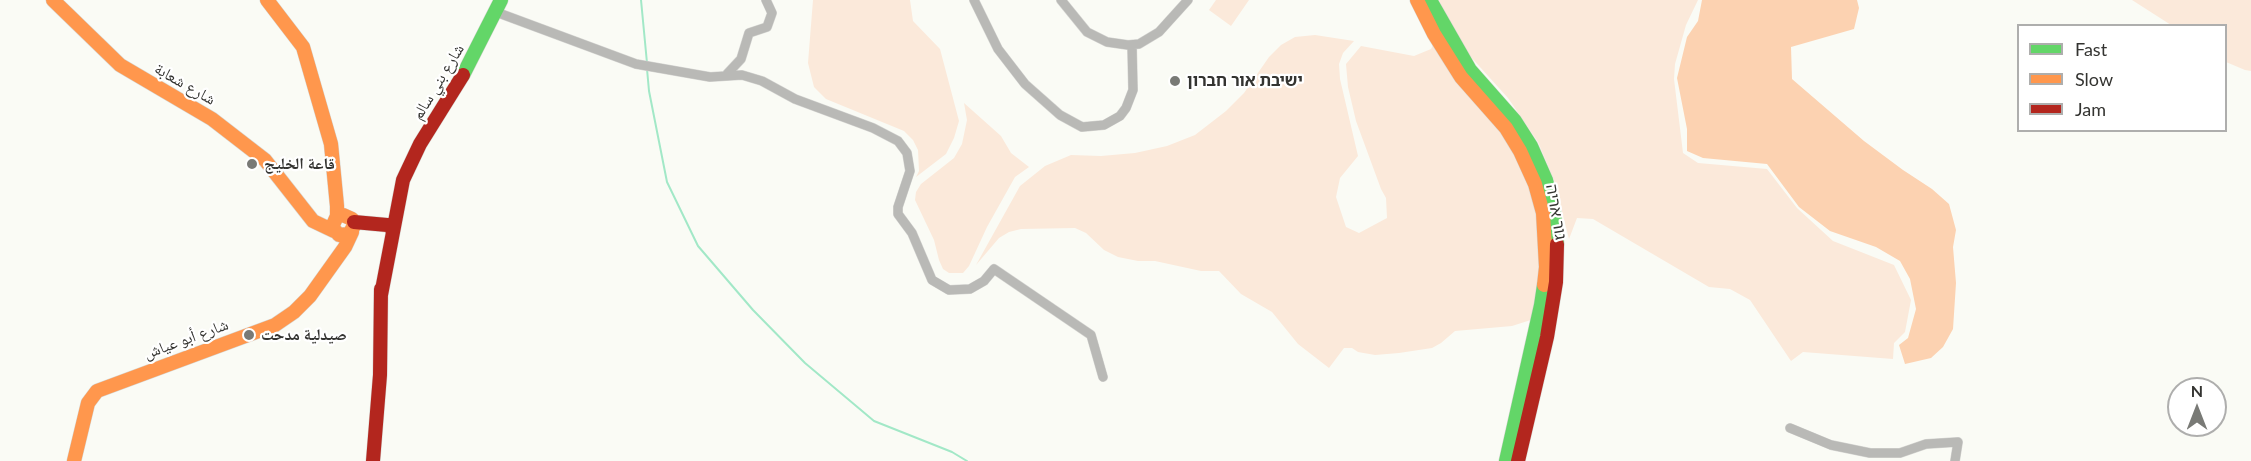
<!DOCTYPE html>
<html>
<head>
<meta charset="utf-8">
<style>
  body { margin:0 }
  #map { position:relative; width:2251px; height:461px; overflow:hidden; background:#fafbf5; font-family:Lato,sans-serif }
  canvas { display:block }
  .legend { position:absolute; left:2017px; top:24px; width:210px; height:108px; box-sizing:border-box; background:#fff; border:2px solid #aeaead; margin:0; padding:8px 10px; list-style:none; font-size:18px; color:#343431 }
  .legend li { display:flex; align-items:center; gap:12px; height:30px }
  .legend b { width:30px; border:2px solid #aeaead }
  .north { position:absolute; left:2167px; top:377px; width:60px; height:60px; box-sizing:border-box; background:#fff; border:2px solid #aeaead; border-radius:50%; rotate:0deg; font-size:16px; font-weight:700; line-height:24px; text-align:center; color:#343431 }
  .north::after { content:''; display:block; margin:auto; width:21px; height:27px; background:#797a76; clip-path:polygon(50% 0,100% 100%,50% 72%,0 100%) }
</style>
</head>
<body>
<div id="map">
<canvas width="2251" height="461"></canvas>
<ul class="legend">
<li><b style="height:8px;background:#63d668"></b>Fast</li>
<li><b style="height:8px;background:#ff974d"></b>Slow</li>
<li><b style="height:8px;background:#b3261e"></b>Jam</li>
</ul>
<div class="north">N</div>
</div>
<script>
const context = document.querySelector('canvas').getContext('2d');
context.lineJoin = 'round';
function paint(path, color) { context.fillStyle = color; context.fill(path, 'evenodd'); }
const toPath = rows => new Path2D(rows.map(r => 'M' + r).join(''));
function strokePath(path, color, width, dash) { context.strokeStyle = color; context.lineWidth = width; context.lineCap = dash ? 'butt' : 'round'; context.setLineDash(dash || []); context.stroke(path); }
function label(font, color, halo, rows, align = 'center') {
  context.font = font + ' Lato,"Noto Naskh Arabic","Noto Sans Hebrew",sans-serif'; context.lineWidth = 4.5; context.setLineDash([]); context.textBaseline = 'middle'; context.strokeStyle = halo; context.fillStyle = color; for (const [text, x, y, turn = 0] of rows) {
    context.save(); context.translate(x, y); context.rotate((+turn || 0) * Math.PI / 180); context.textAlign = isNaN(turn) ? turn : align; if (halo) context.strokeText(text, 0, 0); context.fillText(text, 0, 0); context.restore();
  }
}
paint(toPath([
  [813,0,910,0,913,21,940,49,959,121,954,138,946,154,916,177,919,171,918,150,913,140,904,131,826,99,814,87,808,63],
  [1216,0,1249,0,1231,26,1209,10],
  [1439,0,1698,0,1686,25,1675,64,1674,79,1683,153,1698,163,1767,169,1797,208,1833,241,1894,265,1911,300,1905,332,1894,343,1893,359,1803,352,1791,361,1750,300,1730,289,1709,287,1593,219,1577,218,1569,239,1554,180,1538,142,1508,98,1470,56,1447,19],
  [2132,0,2251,0,2251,71,2245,70,2226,62,2226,26,2171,25],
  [1315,35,1354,41,1343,53,1339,64,1340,79,1358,156,1340,178,1336,197,1346,227,1359,233,1387,218,1386,198,1381,189,1356,121,1348,87,1346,64,1361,46,1414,56,1431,49,1434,43,1450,73,1502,132,1527,172,1536,201,1543,250,1537,318,1512,326,1455,331,1441,343,1432,348,1399,353,1375,355,1358,352,1352,348,1344,348,1329,368,1298,344,1272,312,1241,294,1219,271,1201,271,1155,261,1138,261,1118,257,1104,250,1086,233,1075,228,1021,229,1009,232,999,238,976,265,1020,186,1045,166,1071,155,1101,156,1135,153,1167,146,1195,135,1226,111,1244,93,1269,57,1281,45,1295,37],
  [964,103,1001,136,1011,153,1029,167,1015,177,987,227,969,266,963,273,949,273,943,269,939,260,934,240,915,200,916,192,921,184,954,158,962,144,967,120]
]), '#fbe9da');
paint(toPath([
  [1702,0,1857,0,1859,8,1854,29,1791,47,1792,79,1864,141,1903,170,1932,189,1949,204,1956,230,1953,247,1956,283,1953,329,1943,347,1931,358,1905,364,1899,345,1908,338,1916,309,1910,279,1900,261,1876,247,1830,231,1799,207,1767,164,1703,158,1687,151,1687,129,1677,78,1687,37,1698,21]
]), '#fcd2b1');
strokePath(toPath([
  [641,0,647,63],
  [647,69,649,91,667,182,698,246,753,310,805,363,874,421,952,452,967,461]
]), '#a2e8c7', 2);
const street = toPath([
  [974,0,998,49,1025,84,1060,115,1082,127,1104,125,1120,116,1126,108,1133,90,1132,45],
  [1061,0,1087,32,1107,42,1128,45,1139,44,1159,32,1188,0],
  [496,12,636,64,710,77,742,75,762,81,795,99,873,128,898,141,907,153,910,171,898,207,898,214,912,233,932,280,949,290,970,289,984,281,994,269,1091,335,1103,377],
  [727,74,741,59,749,33,767,27,772,13,766,0],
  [1790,428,1831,445,1870,453,1900,453,1926,444,1958,442,1955,461]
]);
const fast = toPath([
  [1430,0,1470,70,1515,121,1531,146,1546,180,1554,212,1557,244],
  [463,75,501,0],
  [1506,461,1541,305,1544,285]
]);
const slow = toPath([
  [53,0,120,65,212,119,265,160,313,221,334,231],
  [267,0,303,47,331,144,337,206,337,216,332,227,339,235,349,234,354,226,352,219,343,215,337,216],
  [1417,0,1434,34,1461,77,1506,128,1520,151,1535,184,1543,213,1546,267,1544,285],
  [74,461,88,403,97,391,275,325,294,312,310,296,345,247,352,232]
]);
const jam = toPath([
  [354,222,387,225,393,229],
  [381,295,403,180,420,144,463,75],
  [373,461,380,375,381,289],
  [1518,461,1547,337,1556,282,1557,244]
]);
strokePath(street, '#d6d6d3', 10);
strokePath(fast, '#d6d6d3', 15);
strokePath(slow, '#d6d6d3', 15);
strokePath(jam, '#d6d6d3', 15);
strokePath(street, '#b9b9b6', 9);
strokePath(fast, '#63d668', 14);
strokePath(slow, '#ff974d', 14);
strokePath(jam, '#b3261e', 14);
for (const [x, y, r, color] of [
  [1175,81,6,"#797a76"],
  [252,164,6,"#797a76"],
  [249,335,6,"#797a76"]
]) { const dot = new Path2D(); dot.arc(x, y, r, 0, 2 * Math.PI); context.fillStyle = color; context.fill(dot); strokePath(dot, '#fff', 2); }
label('bold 16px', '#343431', '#fff', [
  ["ישיבת אור חברון",1187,81],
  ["قاعة الخليج",264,164],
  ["صيدلية مدحت",261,335]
], 'left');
label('16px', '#343431', '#fff', [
  ["شارع بني سالم",438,82,-59],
  ["شارع شعابة",185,84,30],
  ["גור אריה",1556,212,80],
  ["شارع أبو عياش",186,339,-20]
]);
</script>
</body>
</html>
